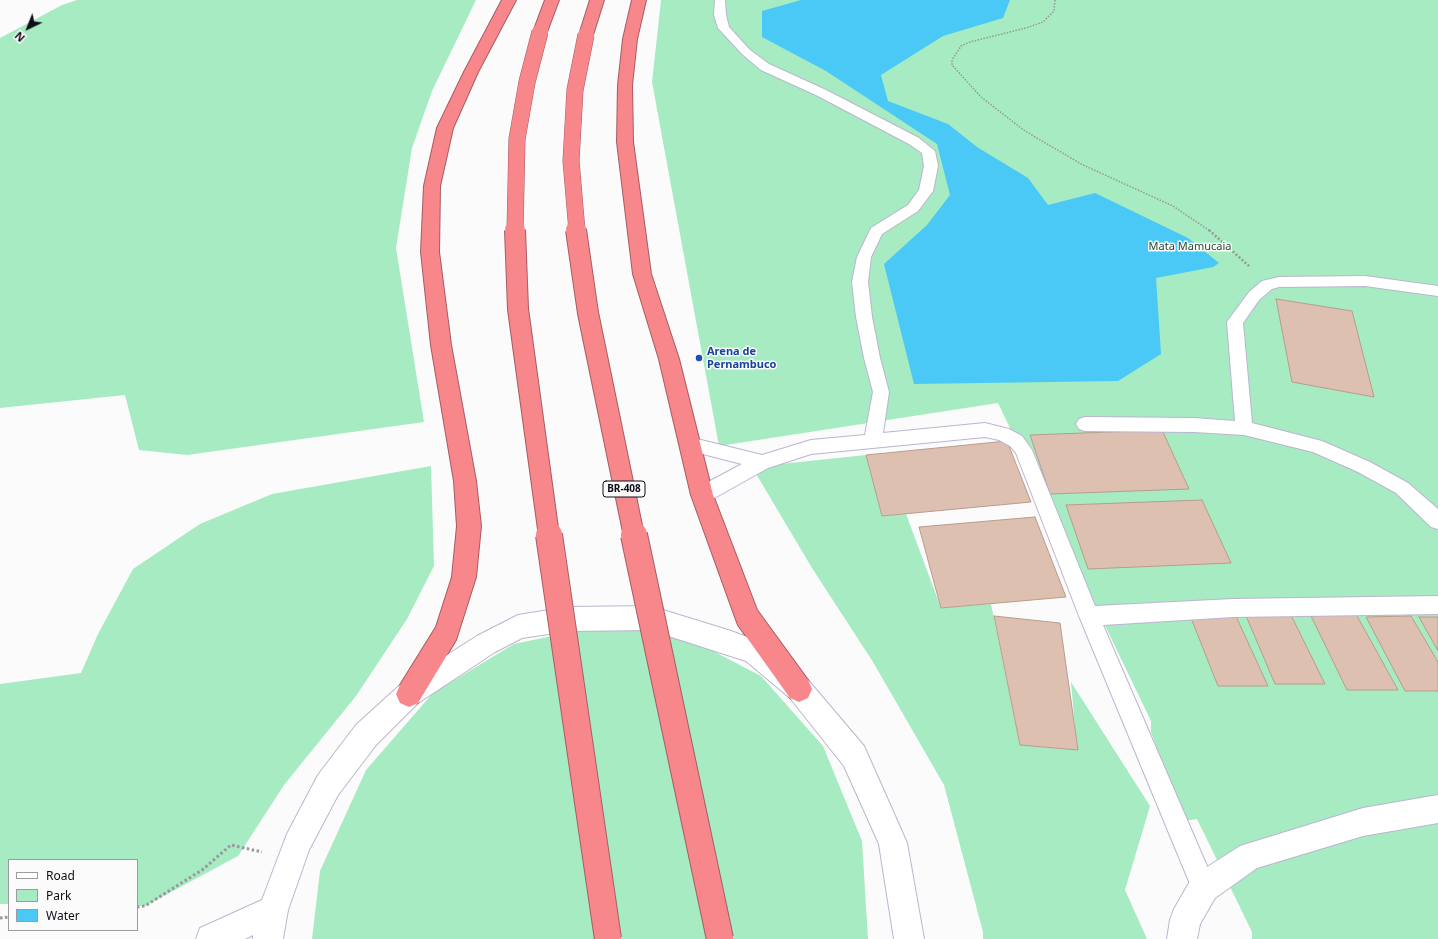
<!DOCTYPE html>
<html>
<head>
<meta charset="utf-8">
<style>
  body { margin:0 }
  #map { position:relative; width:1438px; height:939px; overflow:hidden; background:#fbfbfb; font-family:"Noto Sans",sans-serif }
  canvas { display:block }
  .legend { position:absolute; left:8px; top:859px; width:130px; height:72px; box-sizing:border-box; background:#fbfbfb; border:1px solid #9d9b9f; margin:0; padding:5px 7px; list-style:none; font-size:12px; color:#0f0c16 }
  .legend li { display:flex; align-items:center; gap:8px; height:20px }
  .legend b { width:20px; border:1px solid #9d9b9f }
  .north { position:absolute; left:8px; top:8px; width:40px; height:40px; -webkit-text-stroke:3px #fbfbfb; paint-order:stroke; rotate:223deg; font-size:11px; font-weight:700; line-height:16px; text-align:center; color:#0f0c16 }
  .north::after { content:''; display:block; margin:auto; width:14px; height:18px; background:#0f0c16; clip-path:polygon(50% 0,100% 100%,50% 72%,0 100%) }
</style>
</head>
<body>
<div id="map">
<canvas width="1438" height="939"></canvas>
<ul class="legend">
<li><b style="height:5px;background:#fff"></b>Road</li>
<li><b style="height:11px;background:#a6ebc2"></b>Park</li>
<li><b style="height:11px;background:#4ac8f6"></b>Water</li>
</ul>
<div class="north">N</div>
</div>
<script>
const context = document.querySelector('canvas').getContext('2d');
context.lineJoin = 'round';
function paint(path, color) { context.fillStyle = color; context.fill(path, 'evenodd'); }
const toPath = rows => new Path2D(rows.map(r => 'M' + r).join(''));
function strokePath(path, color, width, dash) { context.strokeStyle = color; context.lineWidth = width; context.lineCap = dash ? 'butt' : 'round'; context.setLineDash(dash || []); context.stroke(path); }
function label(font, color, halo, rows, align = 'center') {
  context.font = font + ' "Noto Sans",sans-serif'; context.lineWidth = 3; context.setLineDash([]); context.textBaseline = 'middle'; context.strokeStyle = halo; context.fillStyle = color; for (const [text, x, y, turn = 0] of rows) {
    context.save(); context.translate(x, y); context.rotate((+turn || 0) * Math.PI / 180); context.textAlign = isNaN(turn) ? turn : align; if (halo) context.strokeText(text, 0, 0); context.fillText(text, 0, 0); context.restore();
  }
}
paint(toPath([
  [77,0,476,0,432,91,412,148,396,248,424,422,187,455,139,450,125,395,0,408,0,38,62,5],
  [661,0,1438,0,1438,939,1252,939,1252,932,1197,819,1184,821,1151,732,1151,721,998,403,719,446,652,82],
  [866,455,882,516,906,514,941,608,991,604,1020,745,1077,750,1071,682,1150,806,1125,890,1147,939,983,939,983,932,944,785,873,662,812,568,752,467],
  [431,466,434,566,407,619,356,696,284,785,238,856,145,906,137,906,137,860,9,860,9,904,0,904,0,684,81,673,98,634,133,569,200,524,272,494],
  [600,626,684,636,761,676,823,746,862,841,868,939,312,939,320,871,366,770,433,693,514,644]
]), '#a6ebc2');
paint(toPath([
  [801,0,1010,0,1003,18,943,36,881,75,888,101,948,124,977,147,1028,178,1048,205,1095,193,1188,238,1219,263,1213,267,1156,278,1161,354,1118,381,914,384,884,264,927,225,950,195,937,144,826,71,762,37,762,11]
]), '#4ac8f6');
const building = toPath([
  [1276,299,1352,311,1374,397,1292,382,1276,299],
  [1162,430,1189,489,1050,494,1030,435,1162,430],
  [1007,441,1031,502,882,516,866,455,1007,441],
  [1202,500,1231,563,1088,569,1066,505,1202,500],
  [1035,517,1066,597,941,608,919,527,1035,517],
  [1288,609,1325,684,1275,684,1244,611,1288,609],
  [1234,612,1268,686,1218,686,1189,613,1234,612],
  [1356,614,1398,690,1347,690,1311,616,1356,614],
  [994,616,1060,623,1078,750,1020,745,994,616],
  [1411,616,1438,662,1438,691,1405,691,1366,617,1411,616],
  [1419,617,1438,617,1438,651,1419,617]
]);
paint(building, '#ddc0b0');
strokePath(building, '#b89c8d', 1);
const lane = toPath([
  [715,0,725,0,726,15,729,27,750,50,769,64,826,90,919,138,935,151,938,166,933,191,918,211,882,234,871,257,868,282,872,317,880,358,889,392,883,433,985,423,1009,429,1022,436,1032,450,1095,606,1233,599,1438,596,1438,614,1233,617,1103,625,1216,887,1213,896,1204,899,1195,896,1079,616,1016,453,1010,446,999,440,985,437,811,454,768,468,709,501,702,503,695,501,693,495,695,489,742,464,683,449,680,444,683,439,689,437,762,455,811,440,865,435,873,392,864,358,856,317,852,282,857,257,871,228,908,205,919,190,924,166,922,153,909,144,818,96,761,70,742,54,718,28,714,15,715,0],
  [1365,276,1438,286,1438,296,1365,286,1279,287,1272,289,1259,300,1243,323,1252,423,1322,441,1370,462,1408,483,1438,509,1438,529,1431,527,1396,493,1358,472,1313,452,1244,435,1194,432,1085,431,1079,429,1076,424,1079,419,1085,417,1194,418,1235,421,1227,322,1249,292,1262,281,1279,277,1365,276]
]);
const street = toPath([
  [1438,795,1438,823,1363,836,1257,868,1215,898,1200,924,1197,939,1167,939,1170,920,1174,909,1193,876,1240,846,1363,808,1438,795]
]);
const secondary = toPath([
  [650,606,728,630,764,643,808,680,864,746,907,843,924,939,894,939,879,844,844,766,790,698,746,661,650,630,568,631,522,638,495,652,418,703,376,745,338,795,309,850,288,910,283,939,253,939,253,935,245,939,196,939,200,928,262,900,287,834,318,775,356,725,400,685,477,636,518,615,568,607,650,606]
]);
const highway = toPath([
  [502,0,516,0,478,72,453,128,440,186,439,252,451,345,476,481,481,526,476,577,456,640,418,703,409,707,400,703,396,694,400,685,436,627,452,577,457,526,454,481,431,345,421,252,424,186,437,128,464,72,502,0],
  [545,0,559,0,547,32,545,35,540,36,535,35,533,32,545,0],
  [590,0,604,0,593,35,591,38,586,39,581,38,579,35,590,0],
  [632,0,646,0,637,39,632,85,633,142,651,274,679,359,713,495,757,610,808,680,812,689,808,698,799,702,790,698,738,625,735,617,691,495,659,359,633,274,617,142,618,85,623,39,632,0]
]);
strokePath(lane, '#bcb5d0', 2);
strokePath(street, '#bcb5d0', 2);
strokePath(secondary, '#bcb5d0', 2);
strokePath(highway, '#a65c63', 2);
strokePath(toPath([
  [1055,0,1054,11,1043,22,1026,28,970,42,961,46,952,60,952,65,981,97,1025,131,1083,165,1173,206,1210,231]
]), '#98979b', 1.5, [1.5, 1.5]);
strokePath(toPath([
  [1209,230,1250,267]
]), '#98979b', 2.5, [2, 2]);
strokePath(toPath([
  [137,907,145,906,202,870,231,845,262,852],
  [0,918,9,917]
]), '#98979b', 3, [2.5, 2.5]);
paint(lane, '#fff');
paint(street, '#fff');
paint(secondary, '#fff');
paint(highway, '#f8878c');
const highwayBridgeFar2 = toPath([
  [515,231,517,139,527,82,540,32],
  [577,231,571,161,575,90,586,35]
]);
const highwayBridgeFar1 = toPath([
  [515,230,518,309,549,536],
  [576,230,588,313,634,536]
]);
const highwayBridge = toPath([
  [549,535,608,939],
  [634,535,720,939]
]);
strokePath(highwayBridgeFar2, '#a65c63', 17, []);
strokePath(highwayBridgeFar1, '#a65c63', 22, []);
strokePath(highwayBridge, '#a65c63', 28, []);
strokePath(highwayBridgeFar2, '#f8878c', 16);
strokePath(highwayBridgeFar1, '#f8878c', 20);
strokePath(highwayBridge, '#f8878c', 26);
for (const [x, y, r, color] of [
  [699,358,4,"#1a4fb4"]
]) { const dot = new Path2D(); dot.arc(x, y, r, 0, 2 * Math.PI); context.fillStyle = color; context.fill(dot); strokePath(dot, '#fbfbfb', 1.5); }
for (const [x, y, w] of [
  [624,489,42]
]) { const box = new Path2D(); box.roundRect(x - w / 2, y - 8, w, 16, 3); context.fillStyle = '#fbfbfb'; context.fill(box); strokePath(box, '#0f0c16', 1); }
label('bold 10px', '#0f0c16', null, [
  ["BR-408",624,489]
]);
label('11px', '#204b34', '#fbfbfb', [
  ["Mata Mamucaia",1190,247]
]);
label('bold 11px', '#164399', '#fbfbfb', [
  ["Arena de",707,352],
  ["Pernambuco",707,365]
], 'left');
</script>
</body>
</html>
